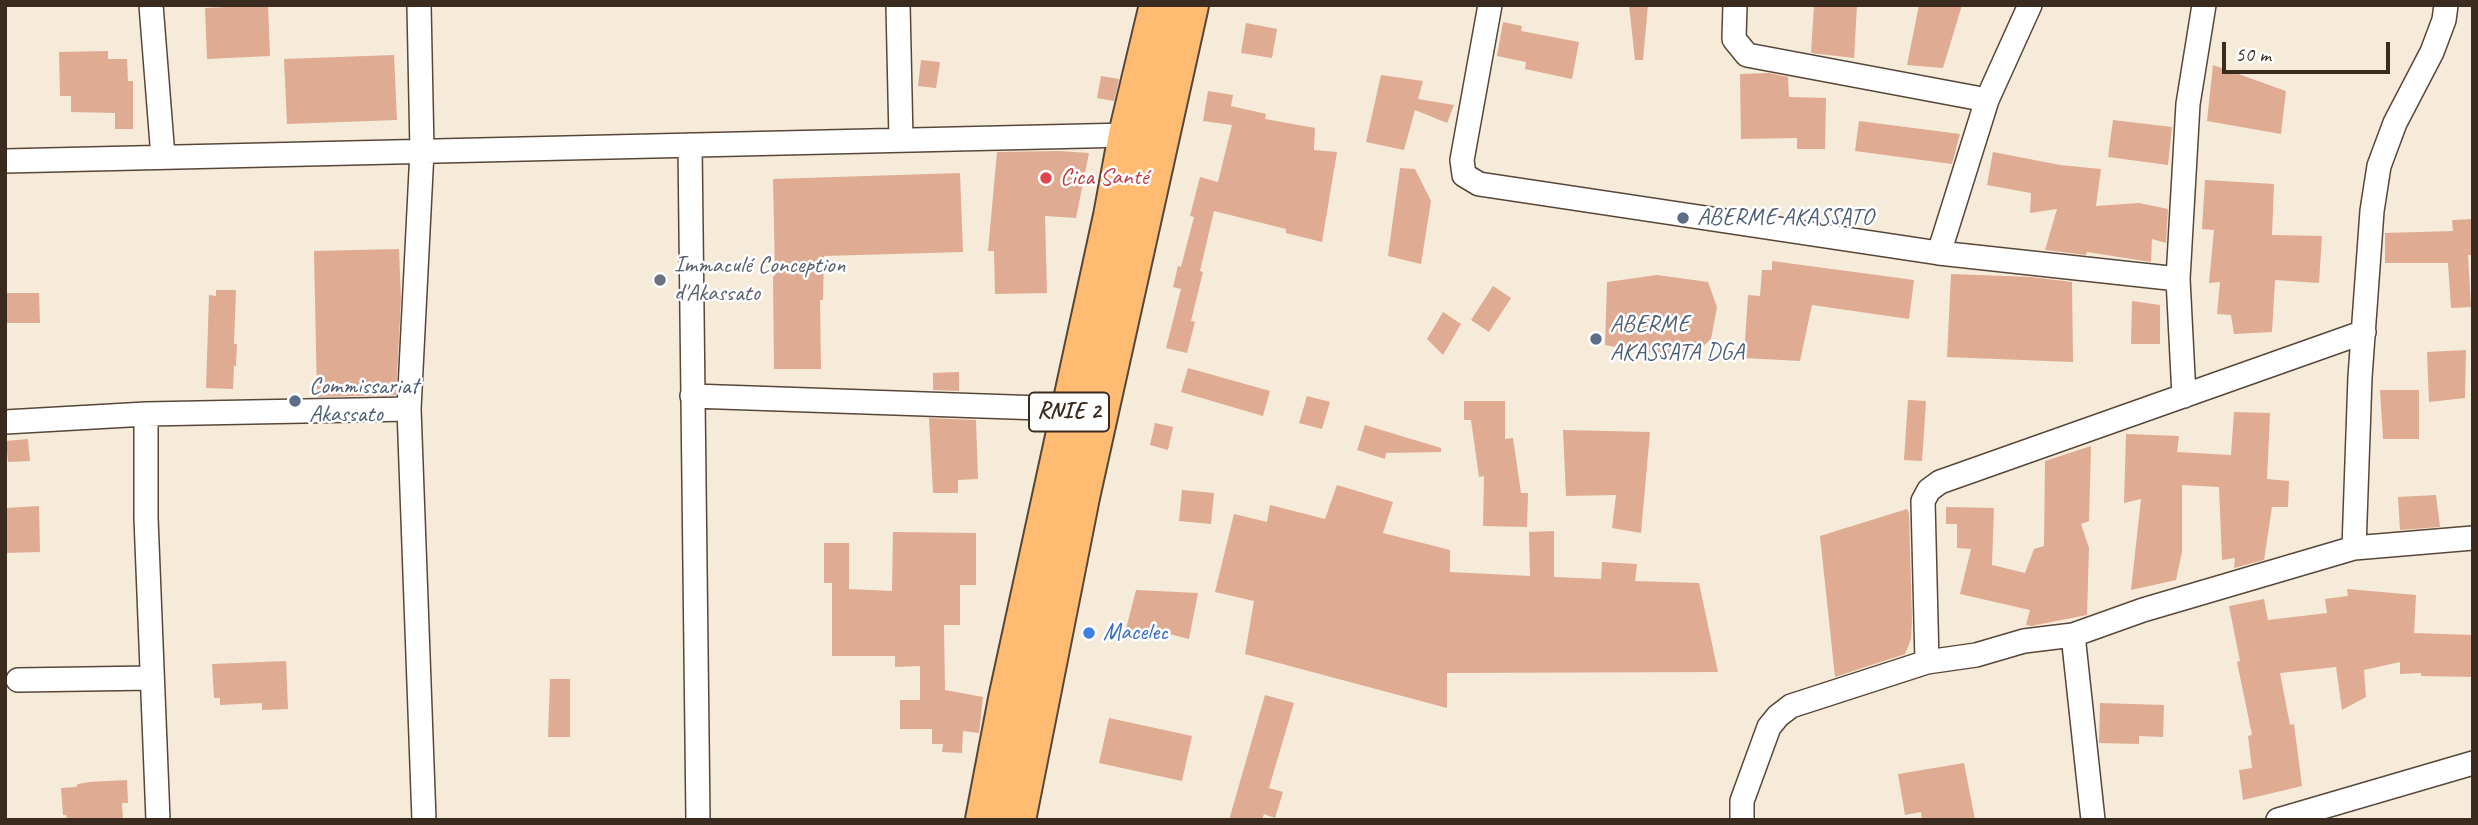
<!DOCTYPE html>
<html>
<head>
<meta charset="utf-8">
<style>
  body { margin:0 }
  #map { position:relative; width:2478px; height:825px; overflow:hidden; background:#f5ebd8; font-family:Caveat,sans-serif }
  canvas { display:block }
  .frame { position:absolute; inset:0; border:7px solid #3b2a1e; pointer-events:none }
  .scale { position:absolute; left:2222px; top:42px; width:168px; height:32px; box-sizing:border-box; border:4px solid #3b2a1e; border-top:0; padding-left:9px; font-size:21px; line-height:24px; white-space:nowrap; color:#3b2a1e; -webkit-text-stroke:5px #fff; paint-order:stroke }
</style>
</head>
<body>
<div id="map">
<canvas width="2478" height="825"></canvas>
<div class="frame"></div>
<div class="scale">50 m</div>
</div>
<script>
const context = document.querySelector('canvas').getContext('2d');
context.lineJoin = 'round';
function paint(path, color) { context.fillStyle = color; context.fill(path, 'evenodd'); }
const toPath = rows => new Path2D(rows.map(r => 'M' + r).join(''));
function strokePath(path, color, width, dash) { context.strokeStyle = color; context.lineWidth = width; context.lineCap = dash ? 'butt' : 'round'; context.setLineDash(dash || []); context.stroke(path); }
function label(font, color, halo, rows, align = 'center') {
  context.font = font + ' Caveat,sans-serif'; context.lineWidth = 5; context.setLineDash([]); context.textBaseline = 'middle'; context.strokeStyle = halo; context.fillStyle = color; for (const [text, x, y, turn = 0] of rows) {
    context.save(); context.translate(x, y); context.rotate((+turn || 0) * Math.PI / 180); context.textAlign = isNaN(turn) ? turn : align; if (halo) context.strokeText(text, 0, 0); context.fillText(text, 0, 0); context.restore();
  }
}
paint(toPath([
  [268,5,270,56,207,59,205,8],
  [1629,5,1648,5,1643,60,1635,60],
  [1814,5,1857,5,1854,58,1811,53],
  [1919,5,1962,5,1943,68,1907,65],
  [1503,22,1522,26,1521,31,1579,42,1572,79,1525,69,1526,62,1497,56],
  [1246,23,1277,29,1272,58,1241,53],
  [108,51,108,59,127,59,128,81,133,81,133,129,115,129,115,113,71,112,71,96,60,96,59,52],
  [394,55,397,120,287,124,284,59],
  [921,60,940,62,936,88,918,86],
  [2213,65,2286,91,2281,134,2207,121],
  [1769,73,1788,77,1789,97,1826,98,1825,149,1797,149,1797,138,1741,139,1740,74],
  [1381,75,1423,81,1418,99,1454,105,1447,123,1415,110,1404,150,1366,142],
  [1101,76,1119,79,1114,101,1097,98],
  [1208,91,1233,95,1231,106,1266,114,1265,119,1315,128,1314,150,1337,152,1322,242,1286,233,1286,229,1214,211,1200,271,1203,272,1191,321,1195,322,1187,353,1166,348,1181,289,1173,287,1178,266,1181,267,1194,217,1190,216,1200,177,1218,182,1232,125,1203,121],
  [2113,120,2172,127,2168,165,2108,157],
  [1859,121,1960,134,1952,164,1855,151],
  [1059,151,1089,153,1076,218,1045,216,1047,293,995,294,994,251,988,251,997,152],
  [1993,152,2060,165,2101,169,2096,206,2139,203,2168,209,2166,243,2152,239,2151,262,2087,252,2086,255,2045,250,2057,209,2030,213,2031,193,1987,185],
  [1400,168,1415,169,1431,201,1421,264,1388,256],
  [960,173,963,252,824,256,823,300,820,300,821,369,774,369,773,276,775,276,773,179],
  [2205,180,2274,184,2272,235,2322,236,2319,283,2275,280,2272,332,2234,334,2231,315,2217,314,2220,282,2209,283,2214,230,2202,229],
  [2473,219,2473,255,2468,255,2471,307,2451,308,2448,263,2385,263,2385,233,2453,231,2452,220],
  [399,249,401,298,396,395,317,397,314,251],
  [1772,261,1914,280,1909,319,1812,305,1800,361,1744,358,1748,295,1760,296,1762,270,1772,270],
  [1951,274,2031,277,2072,282,2073,362,1947,357],
  [1657,275,1708,282,1717,307,1711,339,1697,352,1687,347,1683,354,1642,352,1605,345,1607,282],
  [1493,286,1511,298,1489,332,1471,320],
  [216,290,236,290,234,344,237,344,236,366,234,366,233,389,206,388,209,295,216,296],
  [5,293,39,293,40,323,5,323],
  [2132,301,2160,305,2160,344,2131,344],
  [1443,312,1461,324,1443,355,1427,339],
  [2466,350,2465,398,2429,402,2427,352],
  [1188,368,1270,391,1263,416,1181,392],
  [959,372,959,391,933,390,933,373],
  [2380,390,2419,390,2419,439,2383,439],
  [1307,396,1330,402,1322,429,1299,423],
  [1908,400,1926,401,1922,461,1904,460],
  [1464,401,1505,401,1505,439,1513,438,1521,493,1528,493,1527,527,1483,526,1484,476,1479,477,1471,420,1464,420],
  [2234,412,2270,413,2267,479,2289,481,2288,507,2272,507,2264,560,2234,568,2235,558,2222,560,2219,487,2182,485,2182,552,2176,580,2131,590,2141,499,2124,503,2126,434,2179,436,2177,452,2231,455],
  [929,418,976,420,978,479,958,480,958,493,933,493],
  [1155,423,1173,427,1168,450,1150,445],
  [1365,425,1441,448,1441,452,1386,453,1385,459,1357,450],
  [1563,430,1650,432,1641,533,1612,528,1616,495,1566,496],
  [28,439,30,461,8,462,6,441],
  [2091,446,2089,521,2081,524,2089,548,2087,615,2031,626,2026,625,2030,610,1960,594,1971,549,1957,548,1957,524,1946,524,1946,507,1994,508,1992,565,2025,573,2034,549,2044,546,2045,461],
  [1337,485,1393,502,1383,533,1450,550,1450,572,1530,576,1529,532,1554,531,1554,577,1601,579,1602,562,1637,564,1635,581,1699,583,1718,672,1447,673,1447,708,1245,654,1254,601,1215,592,1234,514,1267,522,1270,505,1325,519],
  [1182,490,1214,493,1211,524,1179,521],
  [2436,495,2440,527,2400,530,2398,497],
  [39,506,40,552,5,553,5,508],
  [1907,509,1909,513,1912,619,1911,639,1905,654,1835,677,1820,536],
  [893,532,976,533,976,585,960,585,960,625,944,625,945,690,983,697,979,733,963,731,962,753,942,752,943,744,932,744,932,729,900,729,900,700,920,700,920,666,895,667,895,656,832,656,832,583,824,583,824,543,849,543,849,589,892,591],
  [2347,589,2416,595,2414,633,2473,635,2473,677,2421,676,2421,673,2400,674,2400,662,2364,670,2366,697,2342,710,2336,667,2280,673,2290,725,2294,724,2302,786,2243,800,2239,770,2252,768,2248,736,2252,735,2237,662,2240,661,2229,606,2264,599,2268,620,2327,613,2325,599,2348,596],
  [1136,590,1198,593,1189,639,1146,628,1145,634,1126,629],
  [286,661,288,709,262,710,262,703,220,705,220,698,214,698,212,664],
  [550,679,570,679,570,737,548,737],
  [1265,695,1294,703,1269,788,1283,792,1275,818,1264,814,1262,820,1229,820],
  [2100,703,2164,705,2163,737,2139,736,2139,744,2099,743],
  [1109,718,1192,736,1182,781,1099,763],
  [1964,763,1975,820,1922,820,1921,812,1905,815,1898,774],
  [127,780,128,803,122,803,123,820,67,820,66,815,63,815,61,788,76,787,78,784,89,782]
]), '#dfab93');
const street = toPath([
  [151,5,163,157],
  [419,5,422,151,409,409,424,820],
  [898,5,901,140],
  [1490,5,1462,160,1464,175,1479,184,1939,253,2178,279],
  [1735,5,1734,39,1747,55,1987,100],
  [690,145,698,820],
  [5,161,1128,135],
  [1939,253,1987,100,2030,5],
  [692,396,1070,409],
  [2184,396,2178,279,2188,104,2204,5],
  [146,414,146,518,158,820],
  [5,422,146,414,409,409],
  [2354,548,2360,377,2372,211,2379,166,2395,123,2432,52,2444,20,2446,5],
  [2073,635,2093,820],
  [1927,662,1923,501,1929,490,1940,482,2364,332],
  [18,680,152,678],
  [1742,820,1742,801,1769,727,1778,716,1791,706,1927,662,1976,655,2024,641,2073,635,2143,610,2354,548,2473,538],
  [2278,820,2473,763]
]);
const highway = toPath([
  [985,820,1008,699,1113,216,1128,135,1159,5],
  [1016,820,1080,497,1189,5]
]);
strokePath(street, '#57473a', 26);
strokePath(highway, '#57473a', 42);
strokePath(street, '#fff', 23);
strokePath(highway, '#ffbb71', 38);
for (const [x, y, r, color] of [
  [1046,178,7,"#e0444e"],
  [1683,218,7,"#5c6f8a"],
  [660,280,7,"#6b7280"],
  [1596,339,7,"#5c6f8a"],
  [295,401,7,"#5c6f8a"],
  [1089,633,7,"#3f7fe0"]
]) { const dot = new Path2D(); dot.arc(x, y, r, 0, 2 * Math.PI); context.fillStyle = color; context.fill(dot); strokePath(dot, '#fff', 2.5); }
for (const [x, y, w] of [
  [1069,412,80]
]) { const box = new Path2D(); box.roundRect(x - w / 2, y - 19.5, w, 39, 5); context.fillStyle = '#fff'; context.fill(box); strokePath(box, '#3b2a1e', 2); }
label('bold 23px', '#3b2a1e', null, [
  ["RNIE 2",1069,412]
]);
label('24px', '#be3a42', '#fff', [
  ["Cica Santé",1060,178]
], 'left');
label('24px', '#4e5e75', '#fff', [
  ["ABERME AKASSATO",1697,218],
  ["ABERME",1610,325],
  ["AKASSATA DGA",1610,353],
  ["Commissariat",309,387],
  ["Akassato",309,415]
], 'left');
label('24px', '#5b616d', '#fff', [
  ["Immaculé Conception",674,266],
  ["d'Akassato",674,294]
], 'left');
label('24px', '#366cbe', '#fff', [
  ["Macelec",1103,633]
], 'left');
</script>
</body>
</html>
